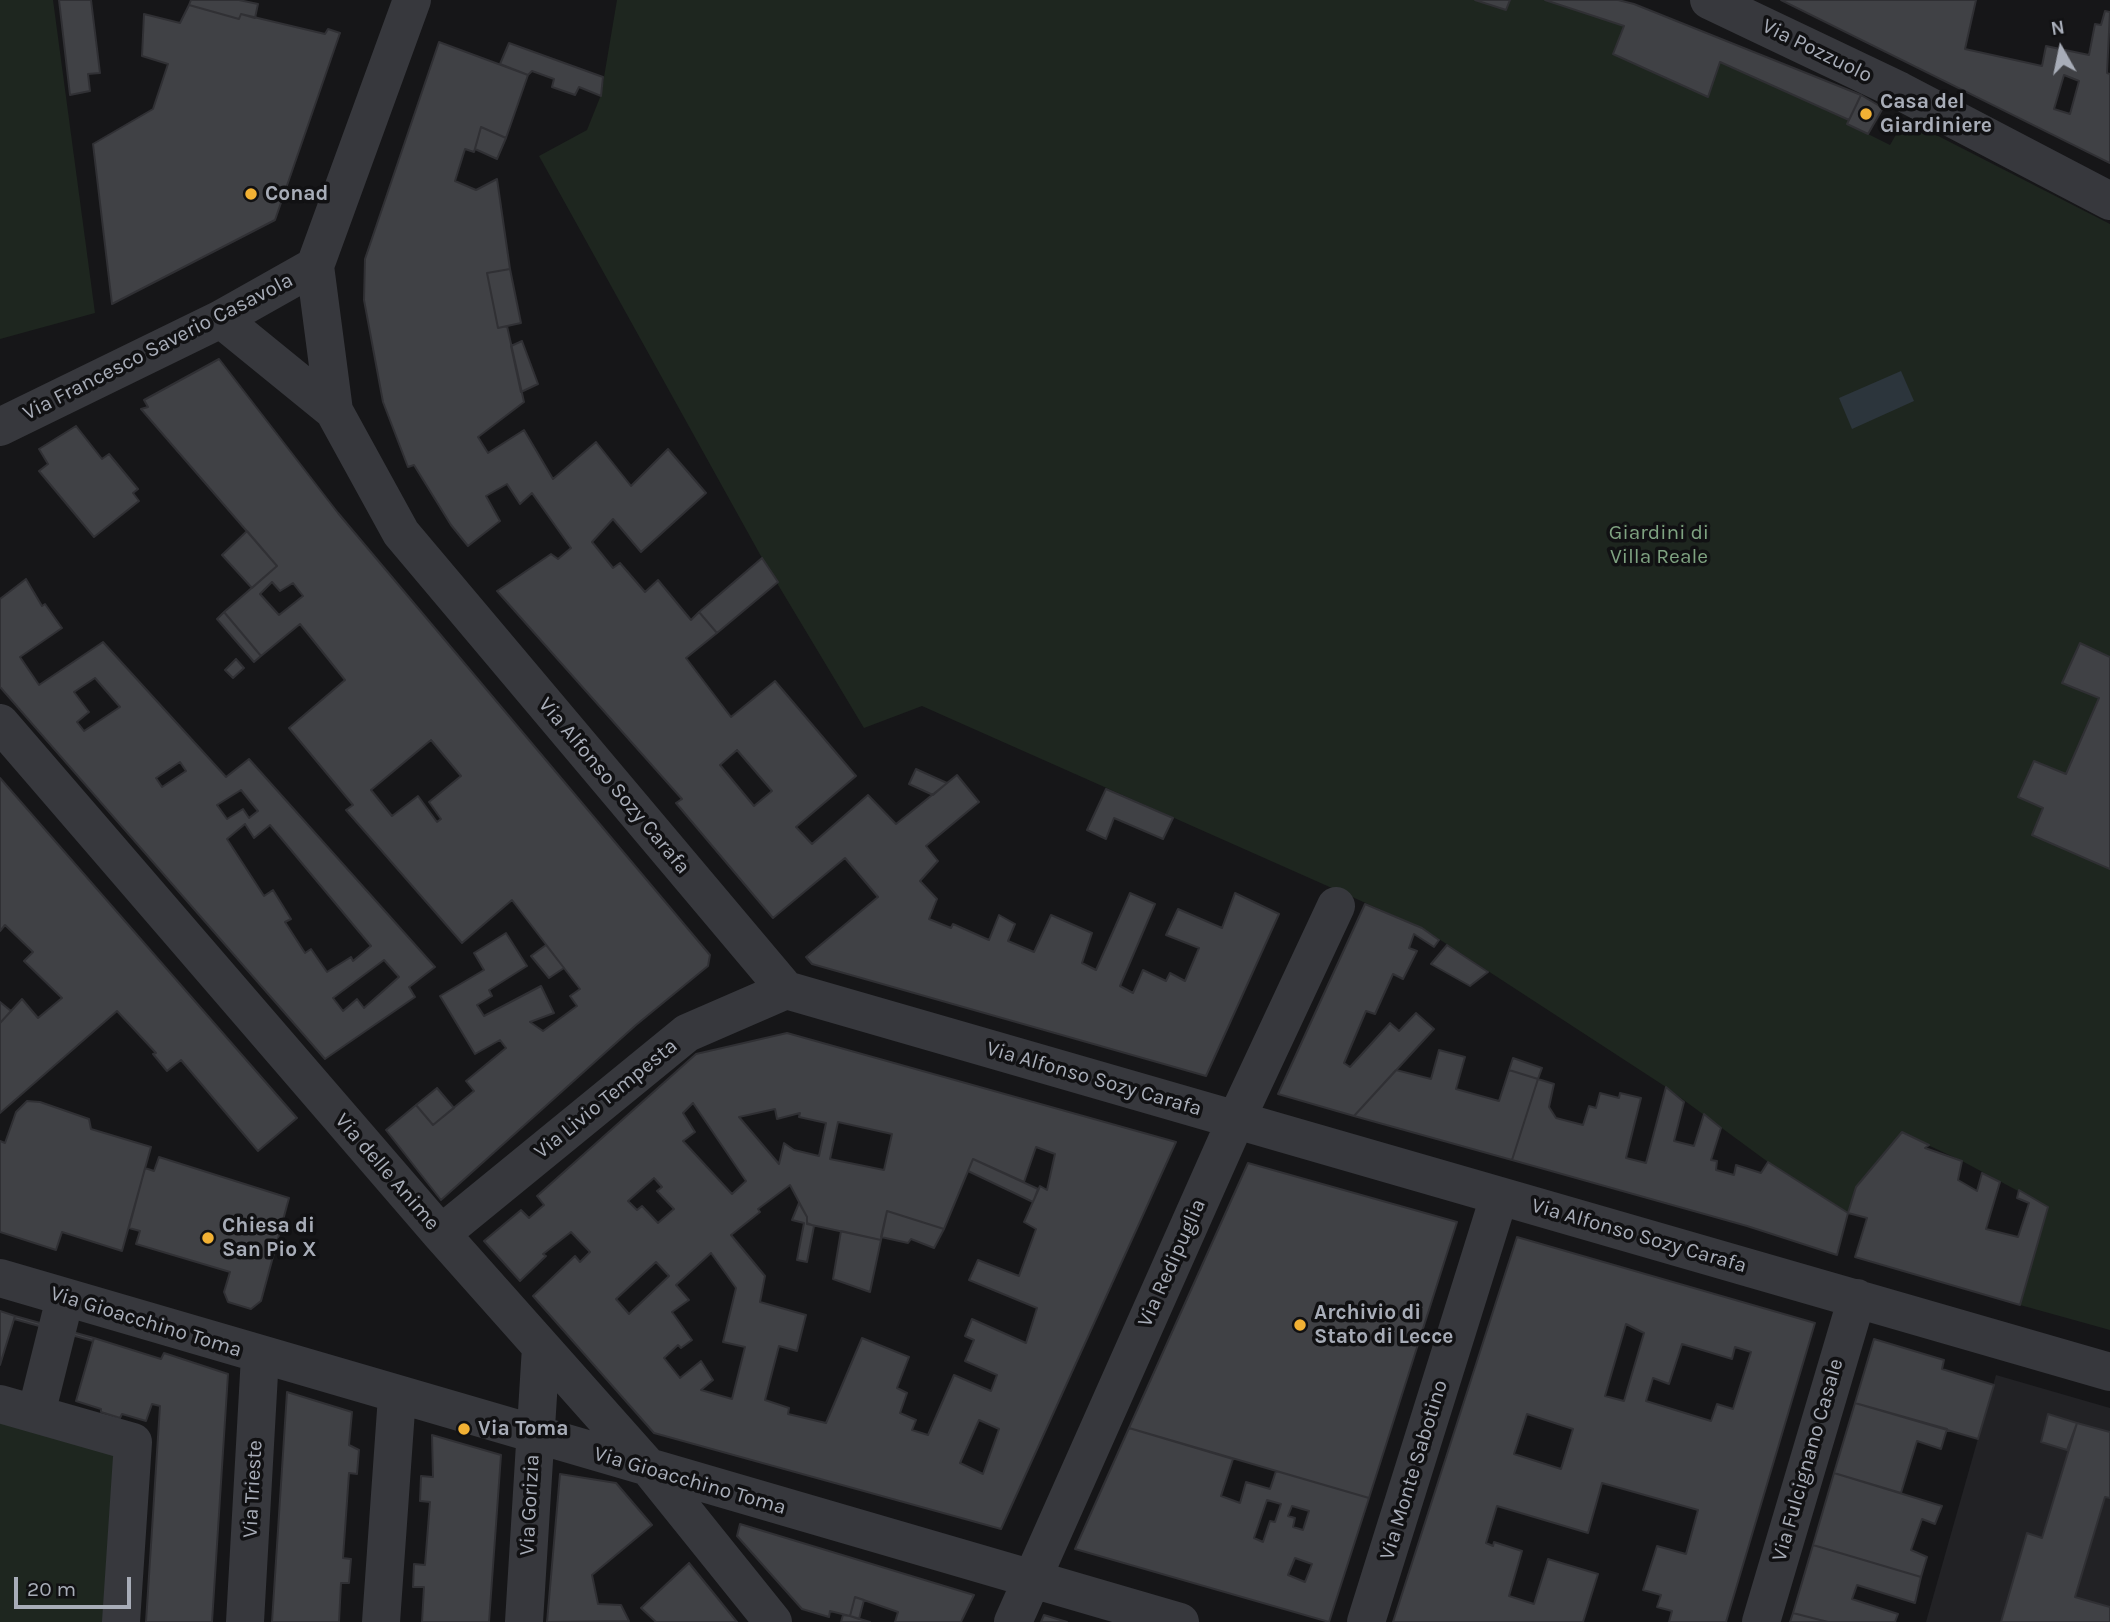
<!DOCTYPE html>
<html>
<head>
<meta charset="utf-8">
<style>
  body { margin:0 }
  #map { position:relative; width:2110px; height:1622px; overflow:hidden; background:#161618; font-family:Karla,sans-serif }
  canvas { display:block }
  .north { position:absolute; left:2026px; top:14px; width:70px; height:70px; -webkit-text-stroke:5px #111113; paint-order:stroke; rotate:351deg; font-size:19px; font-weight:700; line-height:28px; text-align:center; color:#a8adb8 }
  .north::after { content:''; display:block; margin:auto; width:24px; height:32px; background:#a8adb8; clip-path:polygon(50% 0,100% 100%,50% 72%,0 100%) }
  .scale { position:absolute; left:14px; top:1577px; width:117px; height:32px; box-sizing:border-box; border:4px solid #a8adb8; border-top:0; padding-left:9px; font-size:21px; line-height:24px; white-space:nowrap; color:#a8adb8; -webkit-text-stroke:5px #111113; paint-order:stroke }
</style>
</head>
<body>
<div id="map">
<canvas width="2110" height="1622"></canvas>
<div class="north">N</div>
<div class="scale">20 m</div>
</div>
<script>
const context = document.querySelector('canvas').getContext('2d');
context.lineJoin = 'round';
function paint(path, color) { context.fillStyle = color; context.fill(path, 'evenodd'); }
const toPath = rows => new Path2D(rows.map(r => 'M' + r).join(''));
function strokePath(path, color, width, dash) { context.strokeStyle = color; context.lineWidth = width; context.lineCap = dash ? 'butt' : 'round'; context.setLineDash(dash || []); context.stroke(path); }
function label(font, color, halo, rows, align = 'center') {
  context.font = font + ' Karla,sans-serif'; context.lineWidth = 7; context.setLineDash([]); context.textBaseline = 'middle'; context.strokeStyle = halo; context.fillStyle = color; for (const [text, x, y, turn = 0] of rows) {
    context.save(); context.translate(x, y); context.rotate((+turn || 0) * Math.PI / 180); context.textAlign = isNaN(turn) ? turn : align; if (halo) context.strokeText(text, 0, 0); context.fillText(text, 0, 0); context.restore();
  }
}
paint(toPath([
  [1996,1375,2110,1408,2110,1622,1926,1622]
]), '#222225');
paint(toPath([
  [0,0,53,0,95,313,0,339],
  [617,0,1475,0,1506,10,1510,0,1545,0,1624,26,1614,54,1707,97,1720,62,1849,120,1848,124,1890,145,1905,119,2110,224,2110,1330,2020,1305,2048,1207,1962,1161,1902,1133,1856,1187,1848,1213,1768,1162,1666,1087,1422,928,922,706,864,728,762,558,539,156,587,130,601,95],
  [0,1422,116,1456,106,1622,0,1622]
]), '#1e261f');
paint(toPath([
  [1901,371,1914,401,1852,429,1839,398]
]), '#2c353c');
const building = toPath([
  [59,0,91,0,100,73,88,74,90,91,70,95,59,0],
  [191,0,239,0,258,4,255,18,241,14,239,19,189,5,191,0],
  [1475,0,1510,0,1506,10,1475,0],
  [1545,0,1618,0,1634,4,1861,95,1849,120,1720,62,1708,97,1613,54,1624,26,1545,0],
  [1781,0,1976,0,1965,49,2042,66,2046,46,2089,55,2095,24,2101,25,2105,11,2110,12,2107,73,2110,74,2110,163,1781,0],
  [2064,75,2079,81,2070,114,2054,109,2064,75],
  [189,5,239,19,241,14,325,34,328,29,340,33,275,220,112,304,93,144,153,109,168,64,142,56,144,14,180,23,189,5],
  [439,42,528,75,506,138,481,127,474,152,465,149,455,181,476,190,497,179,510,269,487,273,498,328,507,326,524,402,478,437,488,453,524,430,553,479,596,442,631,486,668,449,706,493,641,552,613,519,592,542,613,568,620,563,645,592,658,580,691,620,699,612,717,633,686,658,731,717,775,681,856,776,796,827,812,844,868,795,896,824,957,775,979,802,926,846,938,861,920,881,937,899,929,919,951,928,953,924,989,940,999,915,1015,924,1008,941,1034,952,1051,915,1092,933,1082,963,1096,970,1130,893,1155,904,1120,986,1133,993,1143,970,1166,981,1170,973,1185,981,1199,948,1166,935,1178,909,1222,928,1235,893,1279,914,1206,1076,812,964,806,957,878,897,845,858,773,918,676,803,682,799,497,591,551,554,558,559,571,548,532,493,520,504,507,484,486,496,500,521,468,546,451,525,414,465,408,467,383,402,364,300,365,259,439,42],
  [737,750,772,791,754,806,720,765,737,750],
  [509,43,603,77,601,96,579,87,575,95,552,87,554,79,532,71,528,75,500,64,509,43],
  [1861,95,1883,108,1868,134,1847,124,1861,95],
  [481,127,506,138,497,159,475,149,481,127],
  [510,269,521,323,498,328,487,273,510,269],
  [522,341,538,384,521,392,511,346,522,341],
  [219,359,338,513,710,955,708,966,636,1025,441,1200,386,1130,416,1105,433,1125,474,1091,466,1081,506,1048,500,1040,475,1054,440,996,484,970,474,953,506,933,527,966,489,990,492,996,477,1005,484,1016,541,986,554,1013,530,1022,543,1031,577,1006,570,996,580,989,512,900,462,943,346,810,353,805,289,728,345,680,300,624,261,656,224,612,277,566,141,409,148,407,144,400,219,359],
  [272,582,280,591,293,583,303,596,279,615,260,594,272,582],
  [431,740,461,776,429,802,441,819,437,822,418,796,392,816,371,790,431,740],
  [76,426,102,459,109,454,138,489,133,493,139,501,94,537,39,471,48,464,39,449,76,426],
  [247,531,277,566,252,588,222,555,247,531],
  [762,558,778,582,717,633,699,612,762,558],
  [26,579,42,606,45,604,62,628,20,657,39,685,103,642,226,777,249,759,435,967,409,987,415,997,325,1059,0,687,0,599,26,579],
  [95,678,120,707,84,731,77,722,89,712,74,692,95,678],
  [180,762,186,771,162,787,156,778,180,762],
  [241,790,258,811,249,818,243,809,227,819,217,805,241,790],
  [245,824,254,838,270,825,371,946,353,961,351,957,327,972,311,949,305,953,285,922,291,919,273,890,264,896,227,839,245,824],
  [384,960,399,977,364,1008,357,999,343,1011,333,998,384,960],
  [224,612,261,656,254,662,217,619,224,612],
  [2080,643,2110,657,2110,869,2032,835,2043,808,2018,797,2034,761,2066,774,2099,698,2062,683,2080,643],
  [236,659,244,668,233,678,225,670,236,659],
  [916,769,947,783,933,795,909,784,916,769],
  [0,778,297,1118,258,1151,181,1060,167,1071,153,1054,156,1053,117,1011,0,1113,0,1023,22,999,38,1018,62,998,24,961,33,952,5,925,0,931,0,778],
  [1106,789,1173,818,1163,839,1114,818,1106,839,1087,830,1106,789],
  [1365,904,1422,928,1439,940,1434,947,1414,934,1409,948,1417,951,1403,979,1393,974,1375,1014,1366,1011,1344,1063,1350,1067,1390,1023,1399,1031,1416,1013,1434,1029,1354,1116,1278,1094,1365,904],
  [546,945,564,968,549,978,531,956,546,945],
  [1447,945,1488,972,1470,986,1431,964,1447,945],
  [0,1002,11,1011,0,1023,0,1002],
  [787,1033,1176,1142,1001,1529,654,1433,533,1296,575,1256,580,1262,590,1252,571,1232,543,1254,546,1256,520,1281,484,1241,521,1210,529,1218,544,1205,537,1196,696,1054,787,1033],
  [693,1103,746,1181,732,1194,683,1141,695,1132,683,1113,693,1103],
  [775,1109,777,1119,800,1113,799,1117,826,1123,819,1156,794,1150,784,1143,779,1164,739,1117,775,1109],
  [838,1122,892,1134,884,1170,830,1159,838,1122],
  [1036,1147,1055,1154,1047,1190,1040,1186,1024,1222,1036,1229,1019,1276,978,1260,969,1280,1037,1308,1026,1343,972,1319,965,1336,974,1340,965,1361,997,1375,991,1391,954,1375,928,1435,912,1430,916,1420,900,1413,907,1393,897,1388,909,1357,862,1338,826,1423,788,1414,789,1408,765,1400,779,1346,797,1351,806,1315,760,1302,765,1276,731,1235,760,1212,758,1209,790,1185,807,1217,807,1224,881,1240,887,1211,944,1229,973,1159,1024,1182,1036,1147],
  [654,1178,662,1187,657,1191,674,1209,658,1223,642,1206,637,1210,628,1201,654,1178],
  [711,1253,736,1288,723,1342,745,1347,732,1399,701,1390,713,1380,701,1361,680,1378,664,1358,678,1345,681,1348,692,1340,672,1312,689,1300,676,1285,711,1253],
  [656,1262,669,1276,629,1314,616,1299,656,1262],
  [979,1420,999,1429,983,1474,960,1463,979,1420],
  [1439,1050,1465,1057,1456,1089,1499,1101,1509,1070,1538,1079,1512,1160,1354,1116,1396,1070,1431,1079,1439,1050],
  [1513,1058,1542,1068,1538,1079,1509,1070,1513,1058],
  [1538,1079,1554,1084,1549,1107,1556,1118,1583,1125,1589,1106,1596,1108,1600,1093,1619,1098,1620,1093,1641,1098,1626,1158,1646,1163,1666,1087,1684,1102,1674,1141,1694,1146,1704,1114,1721,1128,1711,1160,1717,1161,1716,1170,1734,1175,1736,1165,1761,1173,1768,1162,1848,1213,1837,1255,1747,1226,1512,1160,1538,1079],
  [437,1088,454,1108,433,1125,416,1105,437,1088],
  [27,1101,40,1102,89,1119,91,1129,151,1147,122,1251,62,1232,56,1250,0,1232,0,1141,5,1143,16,1112,27,1101],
  [1902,1132,1929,1145,1925,1148,1962,1161,1958,1180,1977,1191,1982,1173,2000,1182,1986,1229,2018,1237,2029,1203,2017,1198,2019,1190,2048,1207,2020,1305,1855,1257,1867,1218,1848,1213,1856,1187,1902,1132],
  [159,1157,289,1198,261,1301,251,1309,228,1302,224,1292,230,1272,136,1244,140,1231,129,1228,145,1168,154,1171,159,1157],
  [973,1159,1038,1189,1033,1202,968,1171,973,1159],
  [1248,1163,1457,1222,1369,1498,1129,1428,1248,1163],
  [799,1203,807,1217,807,1223,814,1226,807,1262,797,1260,804,1223,792,1220,799,1203],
  [887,1211,944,1229,934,1248,911,1239,908,1243,881,1237,887,1211],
  [841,1231,881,1240,870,1292,833,1279,841,1231],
  [1517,1237,1815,1323,1726,1622,1669,1622,1672,1611,1657,1607,1661,1595,1643,1590,1657,1546,1686,1554,1698,1510,1602,1483,1588,1533,1497,1506,1486,1543,1493,1546,1494,1542,1522,1551,1509,1596,1534,1604,1548,1559,1598,1574,1583,1622,1393,1622,1517,1237],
  [1626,1324,1644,1333,1624,1401,1605,1396,1626,1324],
  [1682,1344,1732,1359,1735,1347,1751,1352,1733,1409,1717,1404,1711,1421,1646,1401,1653,1378,1669,1384,1682,1344],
  [1527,1414,1573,1429,1561,1469,1514,1454,1527,1414],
  [0,1311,15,1316,0,1365,0,1311],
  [15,1316,94,1338,93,1341,14,1319,15,1316],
  [94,1338,161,1359,164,1353,228,1374,212,1622,146,1622,160,1406,152,1404,146,1421,122,1414,120,1418,101,1412,101,1409,76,1401,94,1338],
  [1874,1339,1944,1360,1942,1369,1994,1385,1978,1439,1855,1403,1874,1339],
  [287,1392,352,1412,349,1445,359,1450,357,1474,349,1473,343,1558,351,1559,349,1583,341,1583,339,1622,272,1622,287,1392],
  [1855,1403,1947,1429,1941,1449,1917,1441,1901,1493,1834,1473,1855,1403],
  [2048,1414,2077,1423,2067,1450,2041,1442,2048,1414],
  [2077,1423,2110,1432,2110,1498,2105,1497,2075,1597,2110,1607,2110,1622,2001,1622,2027,1533,2042,1538,2077,1423],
  [1129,1428,1233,1459,1221,1496,1240,1503,1246,1482,1270,1489,1276,1471,1369,1498,1329,1622,1075,1549,1129,1428],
  [1267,1500,1281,1504,1275,1522,1270,1521,1263,1542,1254,1538,1267,1500],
  [1292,1506,1309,1511,1303,1530,1293,1527,1295,1518,1288,1516,1292,1506],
  [1295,1558,1312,1564,1305,1582,1288,1575,1295,1558],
  [432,1435,501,1455,489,1622,422,1622,424,1587,413,1587,414,1564,425,1565,430,1502,420,1501,421,1476,433,1477,432,1435],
  [1834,1473,1942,1506,1935,1524,1922,1519,1911,1550,1927,1557,1921,1577,1813,1545,1834,1473],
  [560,1474,616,1483,652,1525,592,1575,598,1604,621,1605,629,1621,547,1622,560,1474],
  [740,1524,974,1595,961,1622,895,1622,898,1612,855,1597,850,1616,830,1611,829,1617,802,1609,737,1536,740,1524],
  [1813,1545,1921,1577,1915,1603,1857,1585,1852,1599,1898,1614,1895,1622,1828,1622,1793,1613,1813,1545],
  [689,1563,737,1622,656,1622,641,1608,689,1563],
  [855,1597,864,1600,859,1619,850,1616,855,1597],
  [1793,1613,1828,1622,1790,1622,1793,1613],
  [843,1615,850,1616,870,1622,841,1622,843,1615],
  [1044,1615,1067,1622,1041,1622,1044,1615]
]);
paint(building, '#404145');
strokePath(building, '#303034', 2);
strokePath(toPath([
  [412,0,315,266,334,411,401,533,786,990,2110,1372],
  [1709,0,1900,91,2110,201],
  [221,319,334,411],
  [0,427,221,319,315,266],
  [0,723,441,1234,650,1469,773,1622],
  [441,1234,687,1033,786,990],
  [0,1278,1180,1622],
  [0,1404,133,1442,121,1622],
  [36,1414,65,1298],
  [245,1622,260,1356],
  [381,1622,397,1396],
  [524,1622,541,1347],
  [1013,1622,1236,1120,1336,906],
  [1366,1622,1499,1197],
  [1761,1622,1857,1298]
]), '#37383d', 38);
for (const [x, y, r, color] of [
  [1866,114,7,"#f2b134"],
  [251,194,7,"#f2b134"],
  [208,1238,7,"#f2b134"],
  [1300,1325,7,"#f2b134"],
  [464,1429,7,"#f2b134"]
]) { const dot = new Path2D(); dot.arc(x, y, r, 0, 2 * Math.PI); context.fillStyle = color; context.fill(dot); strokePath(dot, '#111113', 2.5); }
label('21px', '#a8adb8', '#111113', [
  ["Via Pozzuolo",1817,51,26],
  ["Via Francesco Saverio Casavola",158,347,-27],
  ["Via Alfonso Sozy Carafa",614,786,50],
  ["Via Alfonso Sozy Carafa",1094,1079,16],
  ["Via Livio Tempesta",606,1099,-39],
  ["Via delle Anime",387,1172,49],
  ["Via Alfonso Sozy Carafa",1639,1236,16],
  ["Via Redipuglia",1172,1263,-66],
  ["Via Gioacchino Toma",146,1322,17],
  ["Via Fulcignano Casale",1808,1460,-74],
  ["Via Monte Sabotino",1414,1470,-73],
  ["Via Gioacchino Toma",690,1481,16],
  ["Via Trieste",253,1489,-87],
  ["Via Gorizia",530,1505,-87]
]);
label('bold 21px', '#a8adb8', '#111113', [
  ["Casa del",1880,102],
  ["Giardiniere",1880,126],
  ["Conad",265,194],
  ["Chiesa di",222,1226],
  ["San Pio X",222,1250],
  ["Archivio di",1314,1313],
  ["Stato di Lecce",1314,1337],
  ["Via Toma",478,1429]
], 'left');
label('21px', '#7fa381', '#111113', [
  ["Giardini di",1659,533],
  ["Villa Reale",1659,557]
]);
</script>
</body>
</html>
